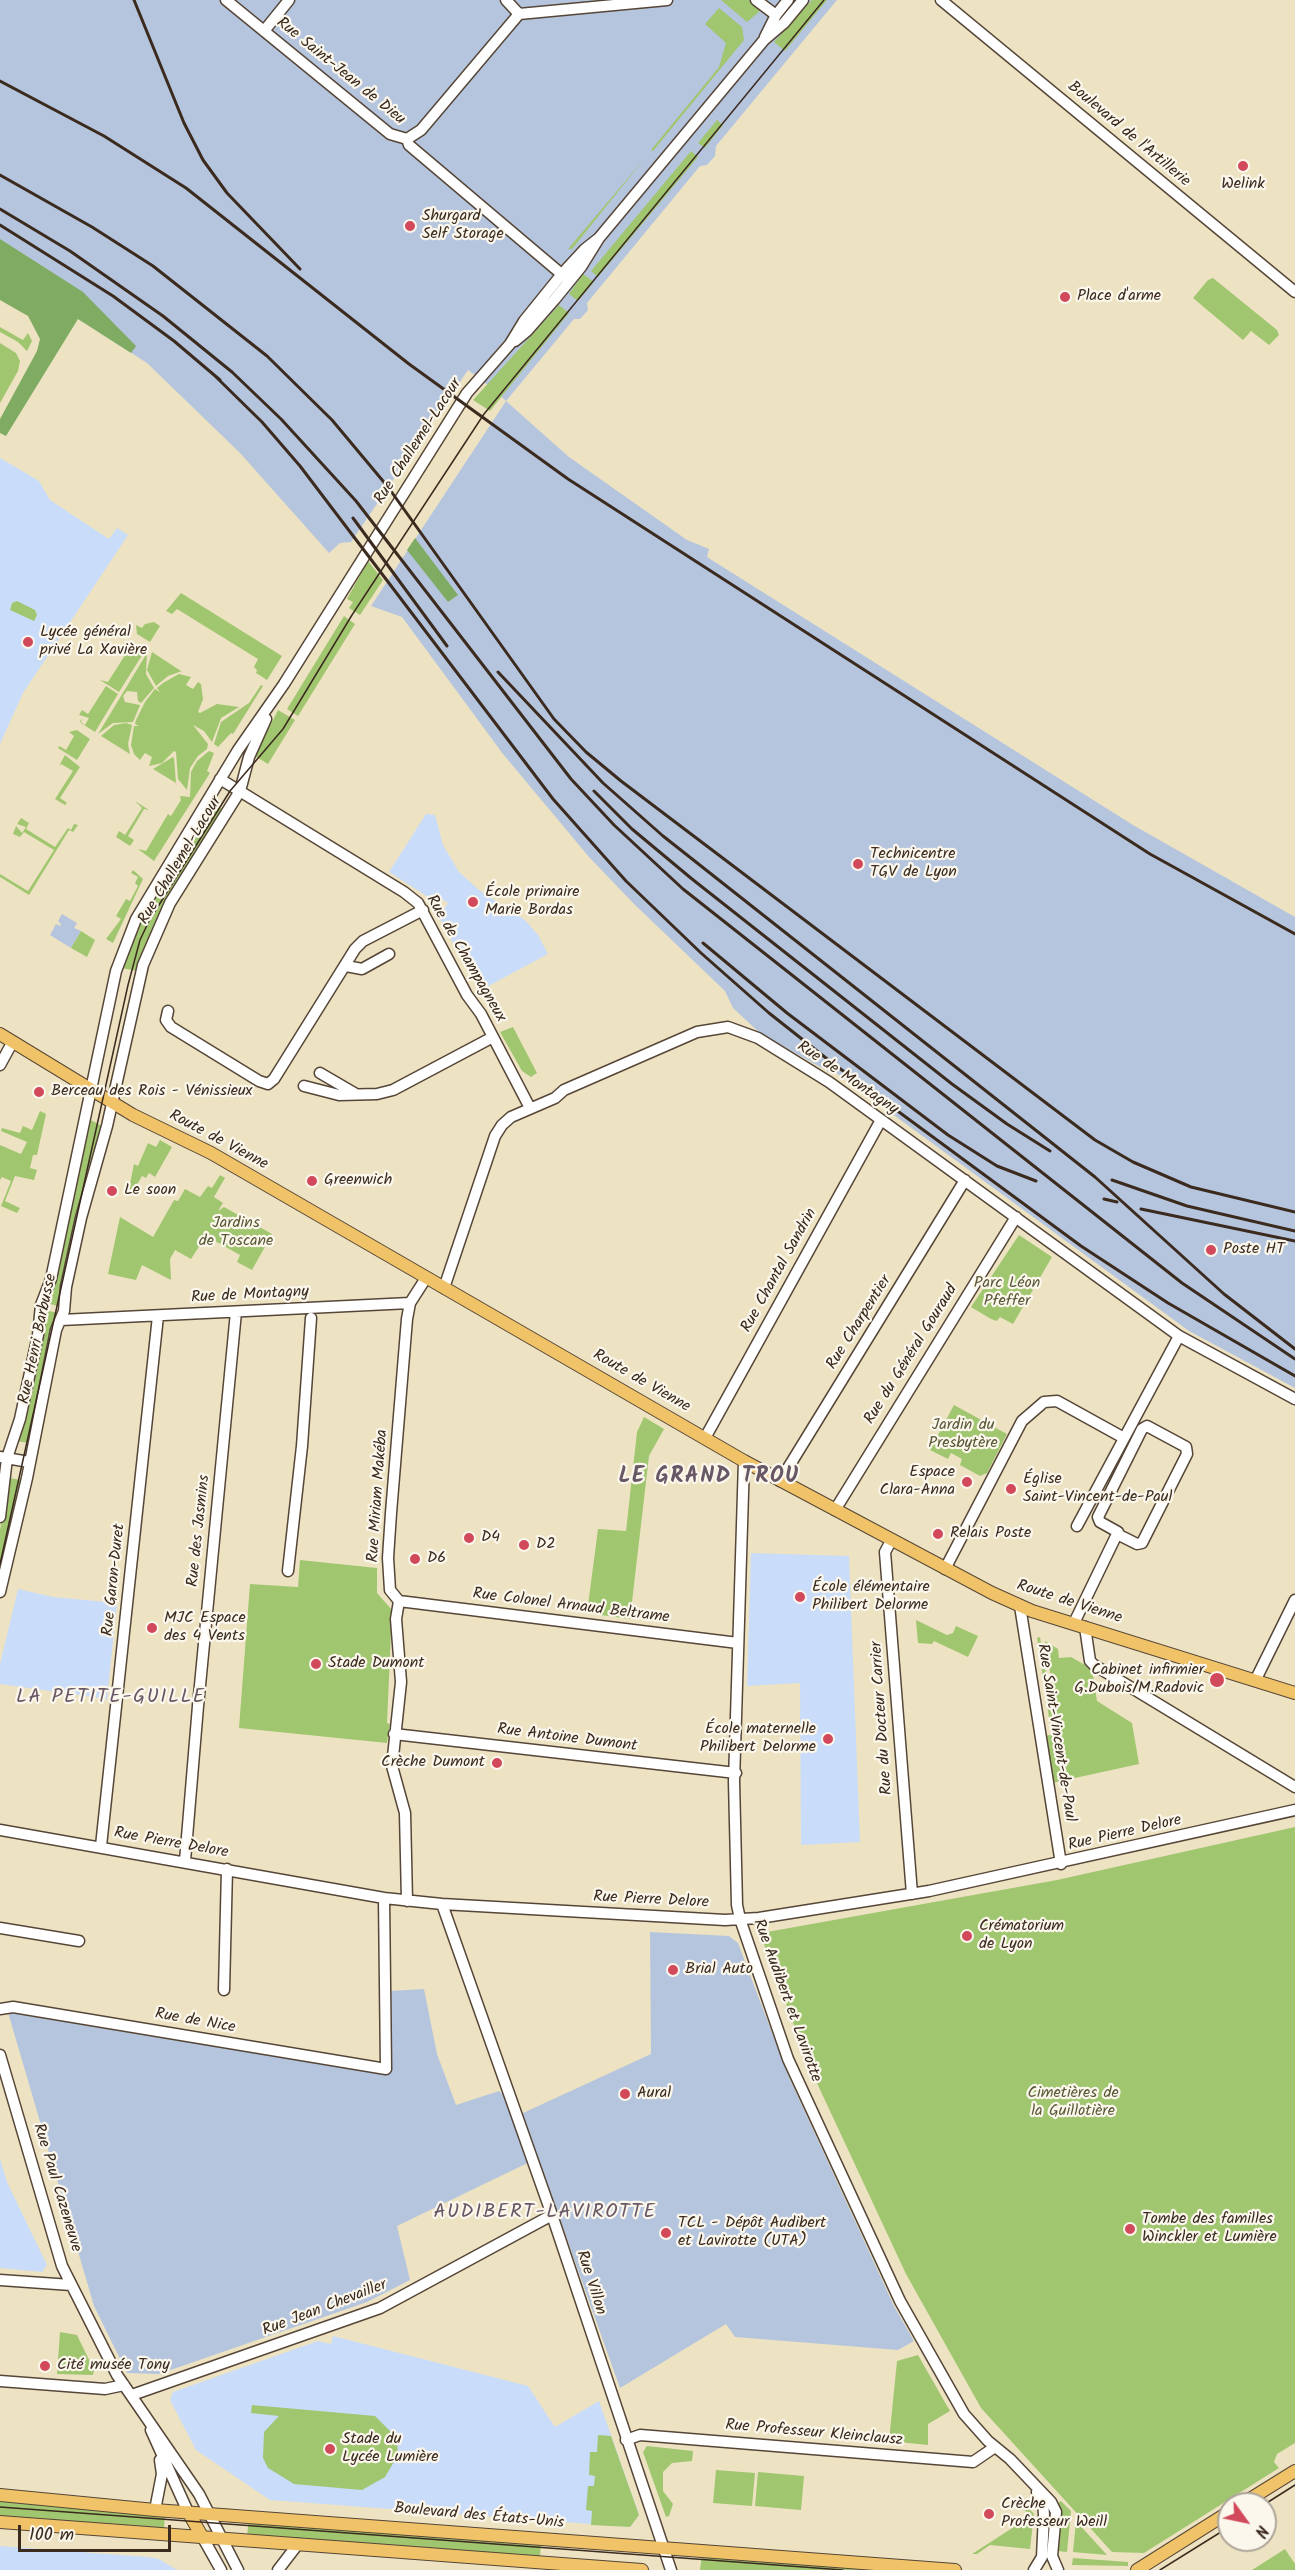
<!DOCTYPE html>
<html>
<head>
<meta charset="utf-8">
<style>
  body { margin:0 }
  #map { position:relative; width:1295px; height:2570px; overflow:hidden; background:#ede3c3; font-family:Kalam,sans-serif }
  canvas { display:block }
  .north { position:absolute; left:1217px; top:2492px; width:60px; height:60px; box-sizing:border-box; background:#fbf7ec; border:2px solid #aea59a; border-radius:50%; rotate:123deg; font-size:16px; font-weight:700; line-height:24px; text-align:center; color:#3b2a1e }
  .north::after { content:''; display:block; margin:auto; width:21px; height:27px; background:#d1495b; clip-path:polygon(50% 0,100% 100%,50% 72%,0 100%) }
  .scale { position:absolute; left:18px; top:2525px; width:153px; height:27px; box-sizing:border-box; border:3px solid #3b2a1e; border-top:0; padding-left:8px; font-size:18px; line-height:21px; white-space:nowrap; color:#3b2a1e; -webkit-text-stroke:4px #fbf7ec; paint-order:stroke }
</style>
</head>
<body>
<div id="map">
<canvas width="1295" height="2570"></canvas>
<div class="north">N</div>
<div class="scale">100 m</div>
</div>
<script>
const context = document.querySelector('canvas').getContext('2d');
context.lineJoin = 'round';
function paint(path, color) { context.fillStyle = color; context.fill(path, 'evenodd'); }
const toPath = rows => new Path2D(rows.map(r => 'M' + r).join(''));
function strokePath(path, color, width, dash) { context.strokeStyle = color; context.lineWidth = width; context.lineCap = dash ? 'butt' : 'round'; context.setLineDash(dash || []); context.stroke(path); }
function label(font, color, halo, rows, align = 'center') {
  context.font = font + ' Kalam,sans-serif'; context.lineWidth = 4.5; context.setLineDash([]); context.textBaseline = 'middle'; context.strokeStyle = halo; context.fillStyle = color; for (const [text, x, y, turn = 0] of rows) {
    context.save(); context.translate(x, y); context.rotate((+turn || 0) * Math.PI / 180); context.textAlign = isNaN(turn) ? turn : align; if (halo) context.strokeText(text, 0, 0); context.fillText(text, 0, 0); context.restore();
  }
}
paint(toPath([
  [0,458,39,481,50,500,109,539,117,528,128,535,23,693,0,744],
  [426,814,435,815,443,845,459,872,479,890,525,920,538,935,548,954,479,991,439,917,448,903,439,897,436,902,389,872],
  [751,1553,849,1556,860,1842,801,1845,800,1683,747,1686],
  [18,1589,53,1597,117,1603,107,1699,0,1684,0,1664],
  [0,2159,7,2182,47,2265,42,2272,0,2268],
  [333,2336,528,2386,555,2427,599,2401,639,2515,630,2527,270,2500,196,2450,170,2400,173,2392,318,2341,331,2344],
  [0,2546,148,2557,159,2559,177,2570,0,2570]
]), '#c9dcf9');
paint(toPath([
  [0,0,837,0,716,146,715,156,707,165,700,166,592,297,587,303,588,310,580,319,574,319,506,401,569,457,687,540,709,549,707,557,1133,825,1295,917,1295,1388,1189,1331,835,1072,831,1073,761,1034,733,1008,725,991,634,904,589,857,503,754,402,617,371,606,506,401,494,390,468,370,351,542,340,543,329,553,240,453,147,363,0,269],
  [62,914,77,923,74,928,81,931,71,948,50,935,56,924,60,926,61,924,58,921],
  [650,1932,729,1936,738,1943,788,2075,894,2306,914,2341,898,2350,735,2337,726,2324,620,2388,538,2158,397,2226,410,2280,367,2302,159,2374,127,2373,94,2306,7,2009,389,2073,390,1991,424,1989,437,2054,456,2105,499,2091,523,2113,651,2054]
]), '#b6c5de');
paint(toPath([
  [721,0,749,0,760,11,747,22],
  [812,0,827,0,785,51,774,42],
  [719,8,742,27,744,40,653,151,651,150,719,67,726,43,705,24],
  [717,120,723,125,705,148,698,143],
  [691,151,698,157,598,277,591,271],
  [645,158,572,249,568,249],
  [583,274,594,282,578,301,569,294],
  [1213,278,1277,330,1279,335,1269,345,1251,331,1243,340,1193,298,1208,280],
  [559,305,569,313,490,411,473,400],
  [0,327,23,340,28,333,32,341,27,351,18,342,0,332],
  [0,343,16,353,20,361,18,371,0,403],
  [368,561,383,580,360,615,349,608,353,602,347,599],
  [181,593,282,656,267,680,256,673,257,670,254,667,258,659,177,609,172,614,166,611],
  [17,601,35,610,37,615,34,621,10,610,12,603],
  [344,616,355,624,298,716,287,709],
  [154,622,160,626,150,642,137,634,136,625,142,628,145,624],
  [130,641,146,649,119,692,100,680,108,682,127,652,121,648,124,642,131,650,135,644],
  [152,652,181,671,182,671,168,676,156,686,147,670],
  [147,653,146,674,154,688,141,703,138,701,137,692,127,691,123,696,125,702,140,705,133,722,113,723,98,734],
  [179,674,191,677,186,685,193,689,198,682,201,684,203,699,198,712,200,713,217,704,239,707,221,718,212,742,204,731,193,725,208,744,207,749,198,756,190,768,187,790,178,779,176,752,174,751,162,763,149,766,152,757,145,753,140,760,134,754,131,745,134,726,139,726,135,724,136,720,145,702,155,689,160,692,157,688,163,683],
  [261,685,263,686,233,734,231,733,218,747,214,744,221,722,249,703],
  [106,686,118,694,95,732,81,723,80,721,82,719,81,722,85,725,89,718,79,715,82,710,88,714],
  [278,710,295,720,268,764,255,756],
  [126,723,132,725,128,744,130,754,101,736,114,725],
  [77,730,90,739,77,760,58,748,59,746,66,750,74,736,69,732],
  [209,751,214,753,207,771,210,773,154,861,138,849,146,851,168,814,171,816,181,800,180,796,190,797,191,772,197,761],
  [65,755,80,767,60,798,67,803,65,805,55,799,73,771,61,764,59,766],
  [173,757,174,758,176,783,153,769],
  [135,801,149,810,144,809,128,836,134,840,130,846,116,837,119,831,125,835,142,808],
  [210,802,224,810,161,911,138,971,121,968,132,937],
  [21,818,29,823,26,829,55,847,68,828,71,830,74,824,78,825,73,832,69,830,29,895,0,877,0,874,28,891,54,850,24,832,20,837,13,834,16,826,22,833,26,827,17,824],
  [133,870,143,879,113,943,106,939,121,919,116,916,126,899,130,901,138,886,135,883,138,877,131,873],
  [81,931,95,940,87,957,71,948],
  [513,1027,537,1073,531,1077,522,1071,500,1032],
  [40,1111,46,1114,37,1155,33,1155,30,1168,37,1170,34,1180,15,1176,5,1201,20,1208,17,1213,1,1206,11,1181,2,1177,0,1180,0,1145,21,1154,27,1142,1,1131,2,1128,20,1133,23,1126,32,1130],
  [87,1118,102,1126,86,1175,62,1285,61,1306,58,1306,46,1303],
  [160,1140,172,1147,155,1177,149,1173,146,1178,142,1176,134,1190,129,1189,134,1164,138,1166,148,1143,156,1147],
  [220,1175,225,1178,214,1197,223,1203,218,1211,224,1207,272,1234,252,1270,237,1262,240,1255,215,1241,202,1242,191,1259,175,1250,170,1259,171,1280,142,1265,136,1280,108,1274,120,1217,153,1237,174,1200,178,1201,185,1189,200,1197,208,1186,212,1188],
  [1019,1235,1052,1257,1013,1324,1000,1317,997,1321,991,1319,971,1307],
  [44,1310,59,1313,29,1443,16,1441],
  [954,1405,1007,1434,987,1473,980,1476,960,1465,962,1459,951,1453,948,1459,930,1450],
  [644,1417,664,1429,649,1456,630,1619,587,1613,598,1529,626,1531,637,1432],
  [9,1478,22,1480,0,1576,0,1530],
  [300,1560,377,1568,377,1593,392,1610,387,1723,390,1724,387,1743,239,1728,250,1584,298,1587],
  [916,1620,947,1635,953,1633,956,1626,978,1636,968,1657,934,1641,932,1644,918,1643],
  [1040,1637,1055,1730,1051,1731,1037,1638],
  [1045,1641,1058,1649,1059,1658,1071,1657,1092,1669,1097,1701,1132,1723,1139,1764,1052,1783,1044,1736,1060,1733],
  [1295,1827,1295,2443,1277,2454,1274,2462,1279,2468,1144,2553,1112,2552,981,2408,906,2274,809,2066,762,1939,767,1932,1057,1880],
  [60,2332,77,2335,94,2370,93,2375,57,2374],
  [918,2355,950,2411,928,2424,928,2445,889,2441,897,2361],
  [252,2405,375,2416,392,2433,397,2442,398,2455,385,2477,362,2490,294,2484,268,2468,263,2458,264,2432,279,2416,251,2413],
  [598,2435,611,2436,639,2515,630,2527,591,2525,592,2511,586,2510,588,2486,594,2486,595,2476,589,2475,590,2452,597,2452],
  [647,2446,693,2451,692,2461,672,2463,663,2472,663,2491,673,2504,669,2516,666,2517,643,2452],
  [716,2470,755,2473,752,2506,713,2503],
  [758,2472,804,2476,801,2510,755,2506],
  [1018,2497,1034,2514,1030,2549,990,2545,977,2554,972,2554,1031,2516,1014,2501],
  [0,2500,165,2513,164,2530,0,2517],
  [1061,2501,1071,2511,1067,2552,1058,2551,1061,2507,1058,2503],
  [249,2518,541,2541,540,2558,247,2536],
  [1076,2521,1107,2555,1073,2552],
  [1285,2549,1295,2564,1295,2570,1252,2570],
  [702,2554,918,2570,700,2570],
  [1073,2558,1128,2562,1128,2566,1072,2565]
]), '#a1c670');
paint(toPath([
  [0,239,83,292,136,346,131,353,78,319,6,436,0,433,0,419,37,351,40,339,28,316,0,300],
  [415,538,458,595,448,602,407,550]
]), '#80ab62');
const minor = toPath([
  [226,0,390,134,407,139,409,145,565,277],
  [506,0,519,14],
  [756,0,776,15],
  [941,0,1295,292],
  [264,31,289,0],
  [765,37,776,15,788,0],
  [407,139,421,130,519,14,667,0],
  [515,341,527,331,555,299,581,267,599,238,764,40,784,23,803,0],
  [220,779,404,892,418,903,467,995,481,1014,530,1108],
  [346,966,362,969,389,954],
  [168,1011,166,1020,171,1027,259,1081,268,1084,274,1079,355,949,363,941,423,910],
  [0,1065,12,1043],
  [320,1073,356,1094],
  [304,1086,339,1095,377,1094,393,1090,493,1037],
  [444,1288,495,1136,502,1125,511,1117,555,1098,564,1090,697,1032,728,1027,758,1038,829,1082,1179,1336,1295,1399],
  [61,1320,410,1303],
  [705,1438,881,1120],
  [0,1457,29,1462],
  [744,1461,734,1781,737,1905,740,1919,788,2059,900,2301,964,2414,988,2441,1010,2459,1051,2502,1056,2512,1052,2556,1058,2570],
  [780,1481,965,1180],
  [835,1510,1016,1217],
  [0,1517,7,1458,20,1419,38,1335,41,1305,51,1279,116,971,136,919,238,750,284,684,467,393,510,344,524,321,562,274,585,249,599,238],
  [1077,1526,1179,1336],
  [891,1541,885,1552,912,1894],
  [945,1569,1022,1421,1044,1402,1057,1401,1124,1438],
  [288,1571,302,1446,311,1318],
  [0,1592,27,1478,56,1330,64,1311,66,1287,81,1218,107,1126,143,965,170,903,240,791,249,757,266,719],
  [399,1601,738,1643],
  [399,1601,390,1590,388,1558,391,1513,407,1319,410,1303,426,1278],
  [399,1601,396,1619,401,1682,392,1766,405,1813,407,1901],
  [1020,1606,1061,1864],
  [1074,1623,1118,1532,1100,1522,1098,1517,1142,1429,1147,1426,1186,1447,1187,1454,1142,1543,1137,1544,1117,1534],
  [1085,1627,1090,1661,1094,1665,1295,1787],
  [1256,1679,1295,1600],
  [394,1734,736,1773],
  [0,1830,384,1898,442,1904,725,1920,759,1918,929,1891,1295,1810],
  [101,1846,158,1316],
  [185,1861,198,1706,236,1312],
  [442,1904,552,2215,671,2570],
  [0,1928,79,1941],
  [224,1990,227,1869],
  [0,2009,13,2007,386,2069,384,1898],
  [0,2055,62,2266,117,2375,199,2494,238,2570],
  [0,2280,71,2285],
  [0,2381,105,2389,124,2385],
  [132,2395,380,2308,552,2215],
  [151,2430,188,2512],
  [626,2440,640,2435,973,2462,995,2447],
  [155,2510,162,2474,160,2460],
  [203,2538,221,2570],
  [278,2570,298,2544],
  [1034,2570,1042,2557,1044,2515,1043,2501,1037,2492]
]);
const major = toPath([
  [0,1034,133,1115,211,1153,744,1461,992,1593,1032,1611,1295,1693],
  [0,2495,155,2510,955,2570],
  [1242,2504,1295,2471],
  [188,2512,203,2538],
  [0,2522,642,2570],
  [1137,2570,1229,2512]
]);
strokePath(minor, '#564637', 13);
strokePath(major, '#564637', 14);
strokePath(minor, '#fff', 10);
strokePath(major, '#f0c369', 12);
strokePath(toPath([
  [0,1564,128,985,140,940,149,921,230,791,283,729,352,615,484,414,824,0],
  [1265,2504,1295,2485],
  [0,2507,843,2570],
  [1160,2570,1229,2527]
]), '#3b2a1e', 1.5);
strokePath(toPath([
  [134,0,184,123,203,160,227,193,300,269],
  [0,81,104,136,186,188,409,364,568,479,1150,854,1295,934],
  [0,175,92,227,153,266,267,356,332,420,388,487,554,719,586,752,621,781,1095,1140,1133,1162,1191,1187,1295,1212],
  [0,209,70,251,163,316,232,372,281,419,356,501,571,779,614,825,683,889,1182,1283,1295,1359],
  [0,225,113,296,174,341,220,380],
  [213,374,262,422,300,466,553,799,626,881,701,953,769,1013,831,1062,1081,1246,1168,1303,1295,1376],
  [353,518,447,646],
  [498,672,603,783,663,836,1095,1177,1224,1294,1295,1349],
  [594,791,632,829,692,879,952,1084,1007,1124,1050,1151],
  [703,943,787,1013,948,1135,997,1166,1036,1181],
  [1112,1180,1187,1206,1295,1231],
  [1104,1199,1117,1202],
  [1141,1209,1295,1241]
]), '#3b2a1e', 3);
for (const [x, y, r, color] of [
  [1243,166,6,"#d1495b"],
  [410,226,6,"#d1495b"],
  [1065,297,6,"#d1495b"],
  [28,642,6,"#d1495b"],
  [858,864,6,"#d1495b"],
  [473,902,6,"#d1495b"],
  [39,1092,6,"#d1495b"],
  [312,1181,6,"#d1495b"],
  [112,1191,6,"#d1495b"],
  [1211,1250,6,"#d1495b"],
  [967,1482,6,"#d1495b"],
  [1011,1489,6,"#d1495b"],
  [938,1534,6,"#d1495b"],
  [469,1538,6,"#d1495b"],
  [524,1545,6,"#d1495b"],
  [415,1559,6,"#d1495b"],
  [800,1597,6,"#d1495b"],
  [152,1628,6,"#d1495b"],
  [316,1664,6,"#d1495b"],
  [1217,1680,8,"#d1495b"],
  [828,1739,6,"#d1495b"],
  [497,1763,6,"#d1495b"],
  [967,1936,6,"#d1495b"],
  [673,1970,6,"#d1495b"],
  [625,2094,6,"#d1495b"],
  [1130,2229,6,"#d1495b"],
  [666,2233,6,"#d1495b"],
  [45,2366,6,"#d1495b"],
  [330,2449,6,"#d1495b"],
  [989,2514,6,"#d1495b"]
]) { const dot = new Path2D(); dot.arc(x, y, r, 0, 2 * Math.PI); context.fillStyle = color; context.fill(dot); strokePath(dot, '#fbf7ec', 2); }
label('16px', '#3b2a1e', '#fbf7ec', [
  ["Rue Saint-Jean de Dieu",340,72,39],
  ["Boulevard de l'Artillerie",1128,135,40],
  ["Rue Challemel-Lacour",419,442,-57],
  ["Rue Challemel-Lacour",181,861,-59],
  ["Rue de Champagneux",465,959,60],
  ["Rue de Montagny",847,1079,34],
  ["Route de Vienne",218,1141,28],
  ["Rue Chantal Sandrin",780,1271,-61],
  ["Rue de Montagny",250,1296,-3],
  ["Rue Charpentier",860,1323,-58],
  ["Rue Henri Barbusse",39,1339,-78],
  ["Rue du Général Gouraud",912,1355,-58],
  ["Route de Vienne",641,1382,30],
  ["Rue Miriam Makéba",379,1496,-86],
  ["Rue des Jasmins",200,1531,-84],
  ["Rue Garon-Duret",115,1580,-84],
  ["Route de Vienne",1069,1603,18],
  ["Rue Colonel Arnaud Beltrame",571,1607,7],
  ["Rue du Docteur Carrier",883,1718,-94],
  ["Rue Saint-Vincent-de-Paul",1055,1733,81],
  ["Rue Antoine Dumont",567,1739,7],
  ["Rue Pierre Delore",1125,1834,-13],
  ["Rue Pierre Delore",171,1844,10],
  ["Rue Pierre Delore",651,1901,3],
  ["Rue Audibert et Lavirotte",786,2001,70],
  ["Rue de Nice",195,2022,10],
  ["Rue Paul Cazeneuve",56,2188,73],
  ["Rue Villon",590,2283,72],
  ["Rue Jean Chevailler",325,2309,-21],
  ["Rue Professeur Kleinclausz",814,2434,5],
  ["Boulevard des États-Unis",479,2517,5]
]);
label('16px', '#3b2a1e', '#fbf7ec', [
  ["Welink",1243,185,"center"],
  ["Shurgard",422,217],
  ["Self Storage",422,235],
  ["Place d'arme",1077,297],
  ["Lycée général",40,633],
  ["privé La Xavière",40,651],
  ["Technicentre",870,855],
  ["TGV de Lyon",870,873],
  ["École primaire",485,893],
  ["Marie Bordas",485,911],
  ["Berceau des Rois - Vénissieux",51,1092],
  ["Greenwich",324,1181],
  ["Le soon",124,1191],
  ["Poste HT",1223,1250],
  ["Espace",955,1473,"right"],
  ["Clara-Anna",955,1491,"right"],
  ["Église",1023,1480],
  ["Saint-Vincent-de-Paul",1023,1498],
  ["Relais Poste",950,1534],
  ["D4",481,1538],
  ["D2",536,1545],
  ["D6",427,1559],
  ["École élémentaire",812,1588],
  ["Philibert Delorme",812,1606],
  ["MJC Espace",164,1619],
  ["des 4 Vents",164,1637],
  ["Stade Dumont",328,1664],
  ["Cabinet infirmier",1204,1671,"right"],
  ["G.Dubois/M.Radovic",1204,1689,"right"],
  ["École maternelle",816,1730,"right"],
  ["Philibert Delorme",816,1748,"right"],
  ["Crèche Dumont",485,1763,"right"],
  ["Crématorium",979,1927],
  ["de Lyon",979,1945],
  ["Brial Auto",685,1970],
  ["Aural",637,2094],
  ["Tombe des familles",1142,2220],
  ["Winckler et Lumière",1142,2238],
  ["TCL - Dépôt Audibert",678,2224],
  ["et Lavirotte (UTA)",678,2242],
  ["Cité musée Tony",57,2366],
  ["Stade du",342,2440],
  ["Lycée Lumière",342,2458],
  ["Crèche",1001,2505],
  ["Professeur Weill",1001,2523]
], 'left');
label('16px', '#5a5937', '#fbf7ec', [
  ["Jardins",236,1224],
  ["de Toscane",236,1242],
  ["Parc Léon",1007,1284],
  ["Pfeffer",1007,1302],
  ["Jardin du",963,1426],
  ["Presbytère",963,1444],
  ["Cimetières de",1073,2094],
  ["la Guillotière",1073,2112]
]);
context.letterSpacing = '1.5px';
label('20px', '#685765', '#fbf7ec', [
  ["LA PETITE-GUILLE",111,1699],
  ["AUDIBERT-LAVIROTTE",545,2214]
]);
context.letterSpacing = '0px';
context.letterSpacing = '1.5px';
label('bold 22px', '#685765', '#fbf7ec', [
  ["LE GRAND TROU",709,1478]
]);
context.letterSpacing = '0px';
</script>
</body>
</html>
